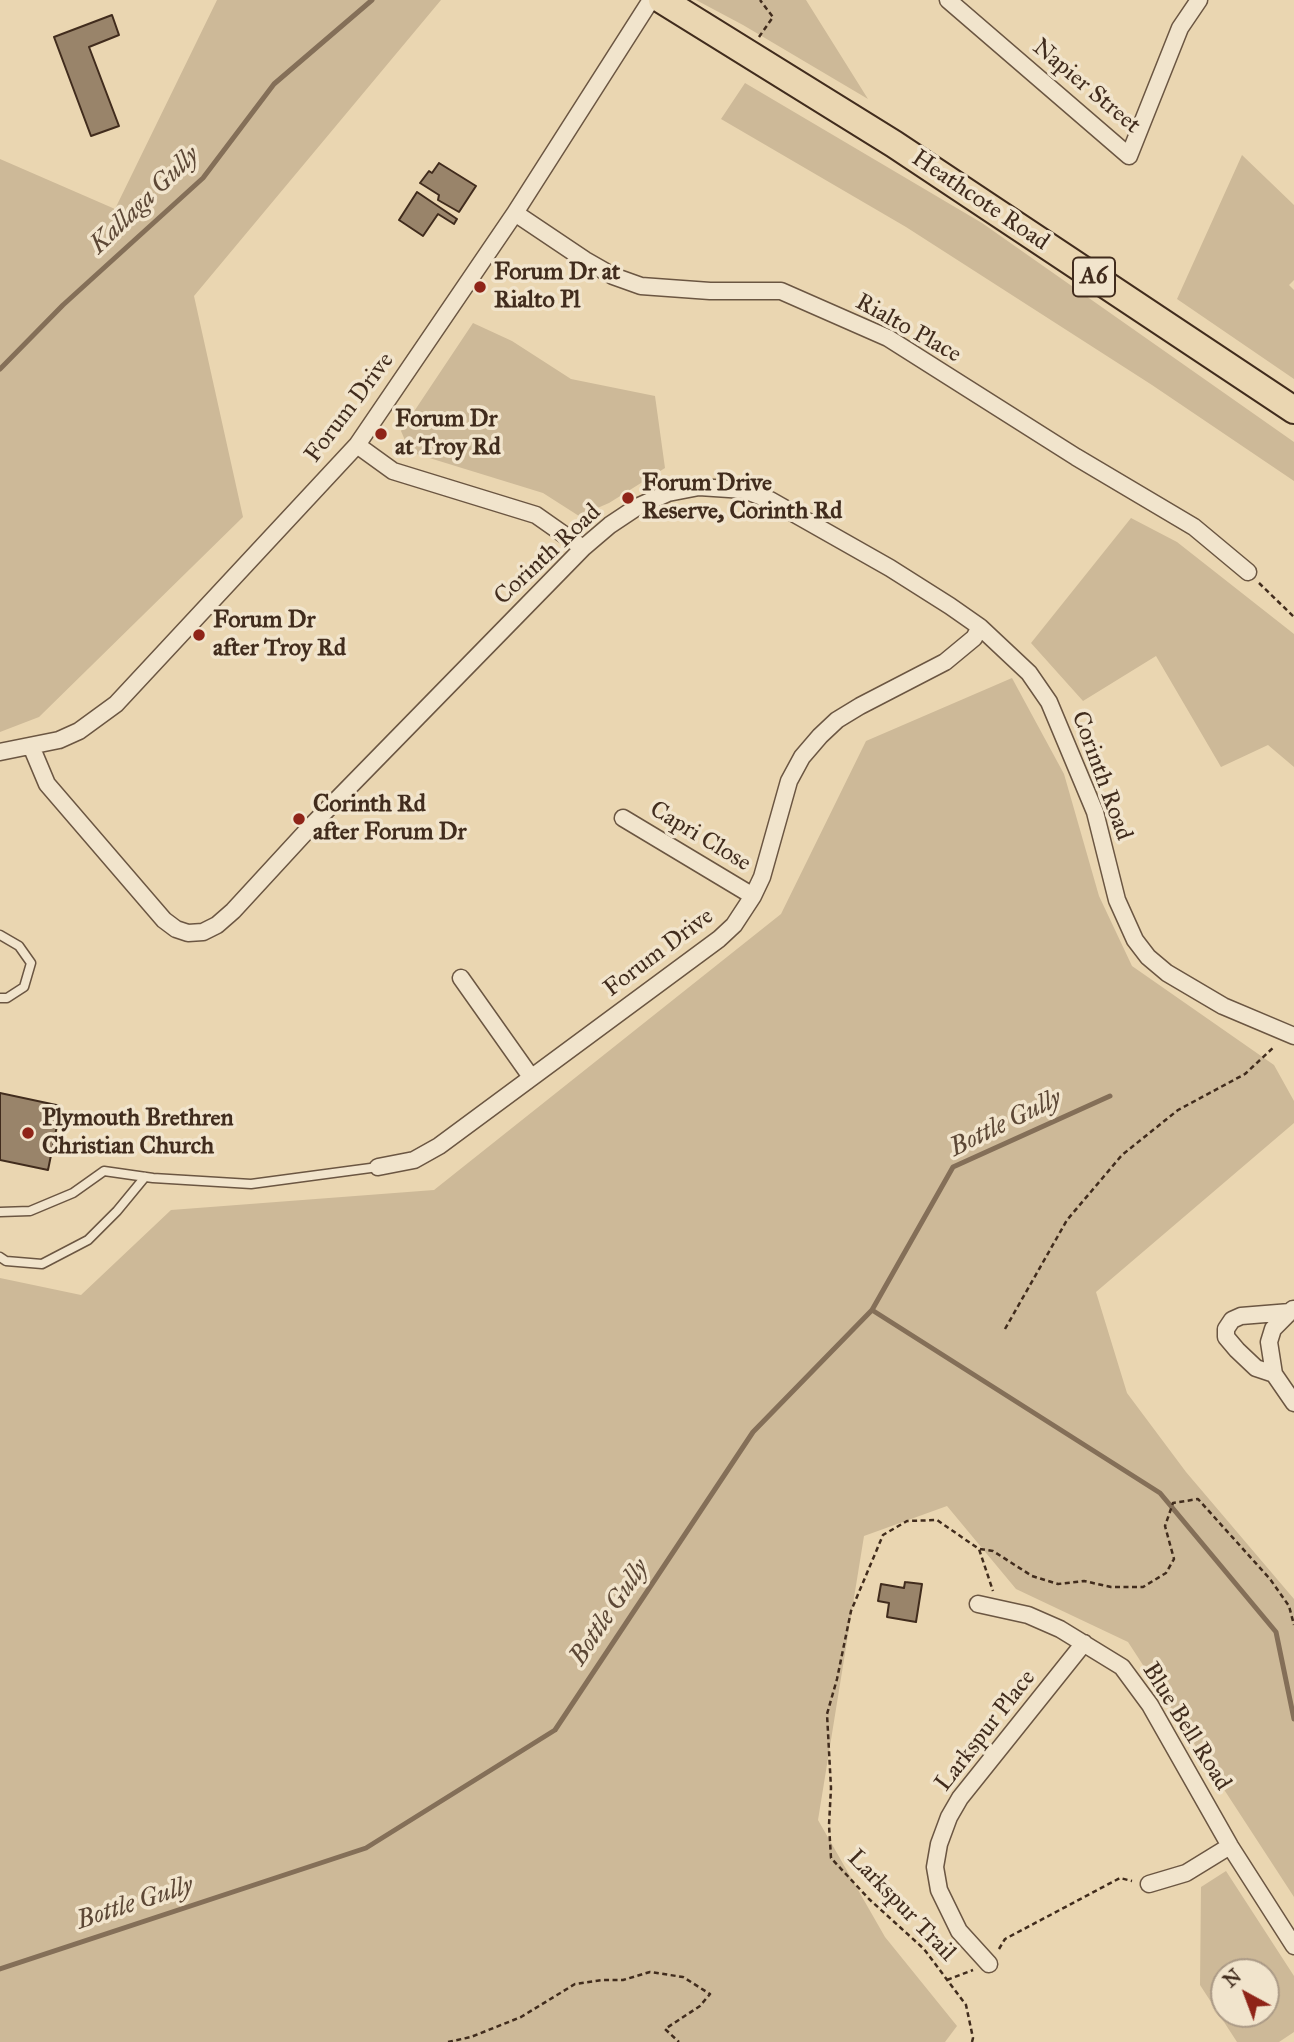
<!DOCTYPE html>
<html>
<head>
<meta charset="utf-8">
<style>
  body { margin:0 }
  #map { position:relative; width:1294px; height:2042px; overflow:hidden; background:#ead6b1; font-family:"IM FELL Great Primer",serif }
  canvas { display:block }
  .north { position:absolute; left:1210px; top:1958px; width:70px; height:70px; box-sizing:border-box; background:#f1e4cc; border:2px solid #ab9a86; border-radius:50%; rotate:319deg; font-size:19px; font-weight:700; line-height:28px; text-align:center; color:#412c1d }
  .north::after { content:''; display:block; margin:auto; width:24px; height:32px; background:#8f2418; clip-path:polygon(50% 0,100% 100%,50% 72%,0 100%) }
</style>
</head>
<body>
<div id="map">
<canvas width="1294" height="2042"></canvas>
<div class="north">N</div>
</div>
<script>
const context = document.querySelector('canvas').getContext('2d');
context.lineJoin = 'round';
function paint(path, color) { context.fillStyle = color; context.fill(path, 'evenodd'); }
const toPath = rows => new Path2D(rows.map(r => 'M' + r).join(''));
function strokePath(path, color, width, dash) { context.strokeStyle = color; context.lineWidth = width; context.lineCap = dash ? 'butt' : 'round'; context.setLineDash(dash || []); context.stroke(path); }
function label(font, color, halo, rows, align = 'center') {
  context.font = font + ' "IM FELL Great Primer",serif'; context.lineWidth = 7; context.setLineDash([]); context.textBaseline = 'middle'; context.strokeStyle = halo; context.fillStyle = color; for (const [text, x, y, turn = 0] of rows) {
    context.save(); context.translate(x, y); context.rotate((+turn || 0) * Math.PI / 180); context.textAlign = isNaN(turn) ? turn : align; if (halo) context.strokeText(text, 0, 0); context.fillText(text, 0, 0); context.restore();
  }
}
paint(toPath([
  [217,0,441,0,194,296,243,517,39,717,0,732,0,159,115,209],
  [696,0,806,0,868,99,743,25],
  [745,83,982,223,1294,442,1294,481,1152,385,906,227,721,119],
  [1242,155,1294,205,1294,280,1289,285,1294,290,1294,379,1177,299],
  [473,323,512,341,571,379,655,396,665,468,609,503,579,516,543,493,410,452,401,431],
  [1131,518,1177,542,1294,634,1294,767,1268,745,1221,767,1156,656,1083,701,1031,643],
  [1012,678,1064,774,1099,896,1132,966,1274,1065,1294,1101,1294,1123,1096,1292,1127,1393,1186,1472,1294,1599,1294,1897,1128,1642,1016,1589,947,1506,864,1536,818,1820,885,1937,957,2026,945,2042,0,2042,0,1278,81,1295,171,1210,434,1190,781,914,866,741],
  [1226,1871,1294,1976,1294,2032,1279,2042,1237,2042,1200,1985,1201,1887],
  [1224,1972,1266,1972,1266,2014,1224,2014]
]), '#cdb998');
strokePath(toPath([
  [0,369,63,305,203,178,274,84,372,0],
  [872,1310,1160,1493,1276,1632,1294,1719],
  [0,1969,366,1848,555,1730,753,1432,872,1310,953,1167,1110,1096]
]), '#846f58', 5);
const building = toPath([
  [112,15,119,35,89,47,119,126,91,136,54,37,112,15],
  [439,163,476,186,459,212,438,200,439,195,420,183,429,171,432,173,439,163],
  [417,192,457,219,454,224,438,214,423,236,399,220,417,192],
  [0,1093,61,1106,48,1170,0,1160,0,1093],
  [905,1582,922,1584,916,1622,887,1617,889,1603,878,1601,881,1584,904,1588,905,1582]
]);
paint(building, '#99846a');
strokePath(building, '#412c1d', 2);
const service = toPath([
  [0,935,19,946,31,963,24,987,7,998,0,998],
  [0,1212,30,1211,73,1193,104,1171,153,1178,251,1184,378,1167],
  [0,1257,6,1261,42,1264,88,1240,117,1211,145,1177]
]);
const minor = toPath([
  [948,0,1129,156,1180,28,1199,0],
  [515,213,585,260,613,276,641,286,710,291,781,291,888,338,1076,457,1194,527,1248,572],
  [357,445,393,471,536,515,583,548],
  [31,746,47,784,164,920,176,929,188,933,203,932,217,925,233,911,314,823,583,548,610,525,637,507,668,493,699,487,744,490,770,500,890,568,950,606,980,627,1029,673,1049,702,1095,812,1117,900,1135,940,1148,957,1167,973,1223,1006,1294,1036],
  [0,752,59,740,79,731,116,704,357,445,515,213,651,0],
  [623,818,753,896],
  [461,978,531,1077],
  [378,1167,414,1160,439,1146,719,939,734,925,753,896,762,877,789,781,802,757,820,736,837,720,860,706,945,662,974,638,980,627],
  [1293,1309,1273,1329,1269,1342,1274,1374,1294,1403],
  [1274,1374,1256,1368,1237,1350,1226,1337,1226,1329,1232,1320,1241,1316,1290,1312],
  [978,1604,1028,1615,1060,1629,1122,1667,1150,1705,1230,1846,1294,1946],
  [1149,1884,1186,1873,1230,1846],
  [989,1964,959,1931,939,1890,935,1867,939,1844,949,1817,960,1798,1084,1643]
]);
const trunk = toPath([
  [662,0,894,144,1294,410]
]);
strokePath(service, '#6b5642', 11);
strokePath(minor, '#6b5642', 19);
strokePath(trunk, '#412c1d', 30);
strokePath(toPath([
  [759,37,773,17,760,0],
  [1259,583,1294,617],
  [1005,1329,1067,1220,1122,1155,1178,1110,1245,1074,1275,1046],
  [980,1549,993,1551,1032,1576,1058,1584,1084,1581,1111,1587,1143,1587,1166,1573,1174,1559,1165,1526,1173,1503,1198,1499,1270,1579,1289,1606,1294,1625],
  [999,1949,1005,1939,1120,1878,1132,1881],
  [947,1980,973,1970],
  [448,2042,471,2037,521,2017,575,1984,603,1980,623,1980,650,1972,683,1977,710,1994,700,2006,665,2029,679,2042],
  [972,2042,973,2038,966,2005,924,1949,869,1899,831,1858,829,1825,831,1788,827,1714,837,1679,851,1611,883,1535,907,1521,937,1520,979,1549,993,1591]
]), '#412c1d', 2.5, [5, 3.5]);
strokePath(service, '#f1e4cc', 8);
strokePath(minor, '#f1e4cc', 16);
strokePath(trunk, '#ead6b1', 26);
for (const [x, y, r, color] of [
  [480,287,7,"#8f2418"],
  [381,434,7,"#8f2418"],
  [628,498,7,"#8f2418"],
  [199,635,7,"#8f2418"],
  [299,819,7,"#8f2418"],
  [28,1133,7,"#8f2418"]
]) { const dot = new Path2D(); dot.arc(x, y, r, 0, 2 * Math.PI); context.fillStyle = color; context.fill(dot); strokePath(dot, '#f1e4cc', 2.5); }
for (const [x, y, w] of [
  [1094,277,42]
]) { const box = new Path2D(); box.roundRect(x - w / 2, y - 19.5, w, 39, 5); context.fillStyle = '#f1e4cc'; context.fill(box); strokePath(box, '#412c1d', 2); }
label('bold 23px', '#412c1d', null, [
  ["A6",1094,277]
]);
label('24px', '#412c1d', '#f1e4cc', [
  ["Napier Street",1086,87,40],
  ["Heathcote Road",980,201,34],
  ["Rialto Place",908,329,29],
  ["Forum Drive",350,408,-53],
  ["Corinth Road",548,555,-43],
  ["Corinth Road",1101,776,70],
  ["Capri Close",700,837,31],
  ["Forum Drive",659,953,-37],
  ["Blue Bell Road",1186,1727,58],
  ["Larkspur Place",986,1731,-52],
  ["Larkspur Trail",901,1906,46]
]);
label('bold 24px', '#412c1d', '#f1e4cc', [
  ["Forum Dr at",494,273],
  ["Rialto Pl",494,301],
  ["Forum Dr",395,420],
  ["at Troy Rd",395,448],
  ["Forum Drive",642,484],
  ["Reserve, Corinth Rd",642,512],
  ["Forum Dr",213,621],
  ["after Troy Rd",213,649],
  ["Corinth Rd",313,805],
  ["after Forum Dr",313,833],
  ["Plymouth Brethren",42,1119],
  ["Christian Church",42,1147]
], 'left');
label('italic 26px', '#5d4836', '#f1e4cc', [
  ["Kallaga Gully",145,201,-44],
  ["Bottle Gully",1006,1124,-26],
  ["Bottle Gully",610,1613,-56],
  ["Bottle Gully",135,1904,-18]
]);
</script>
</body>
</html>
